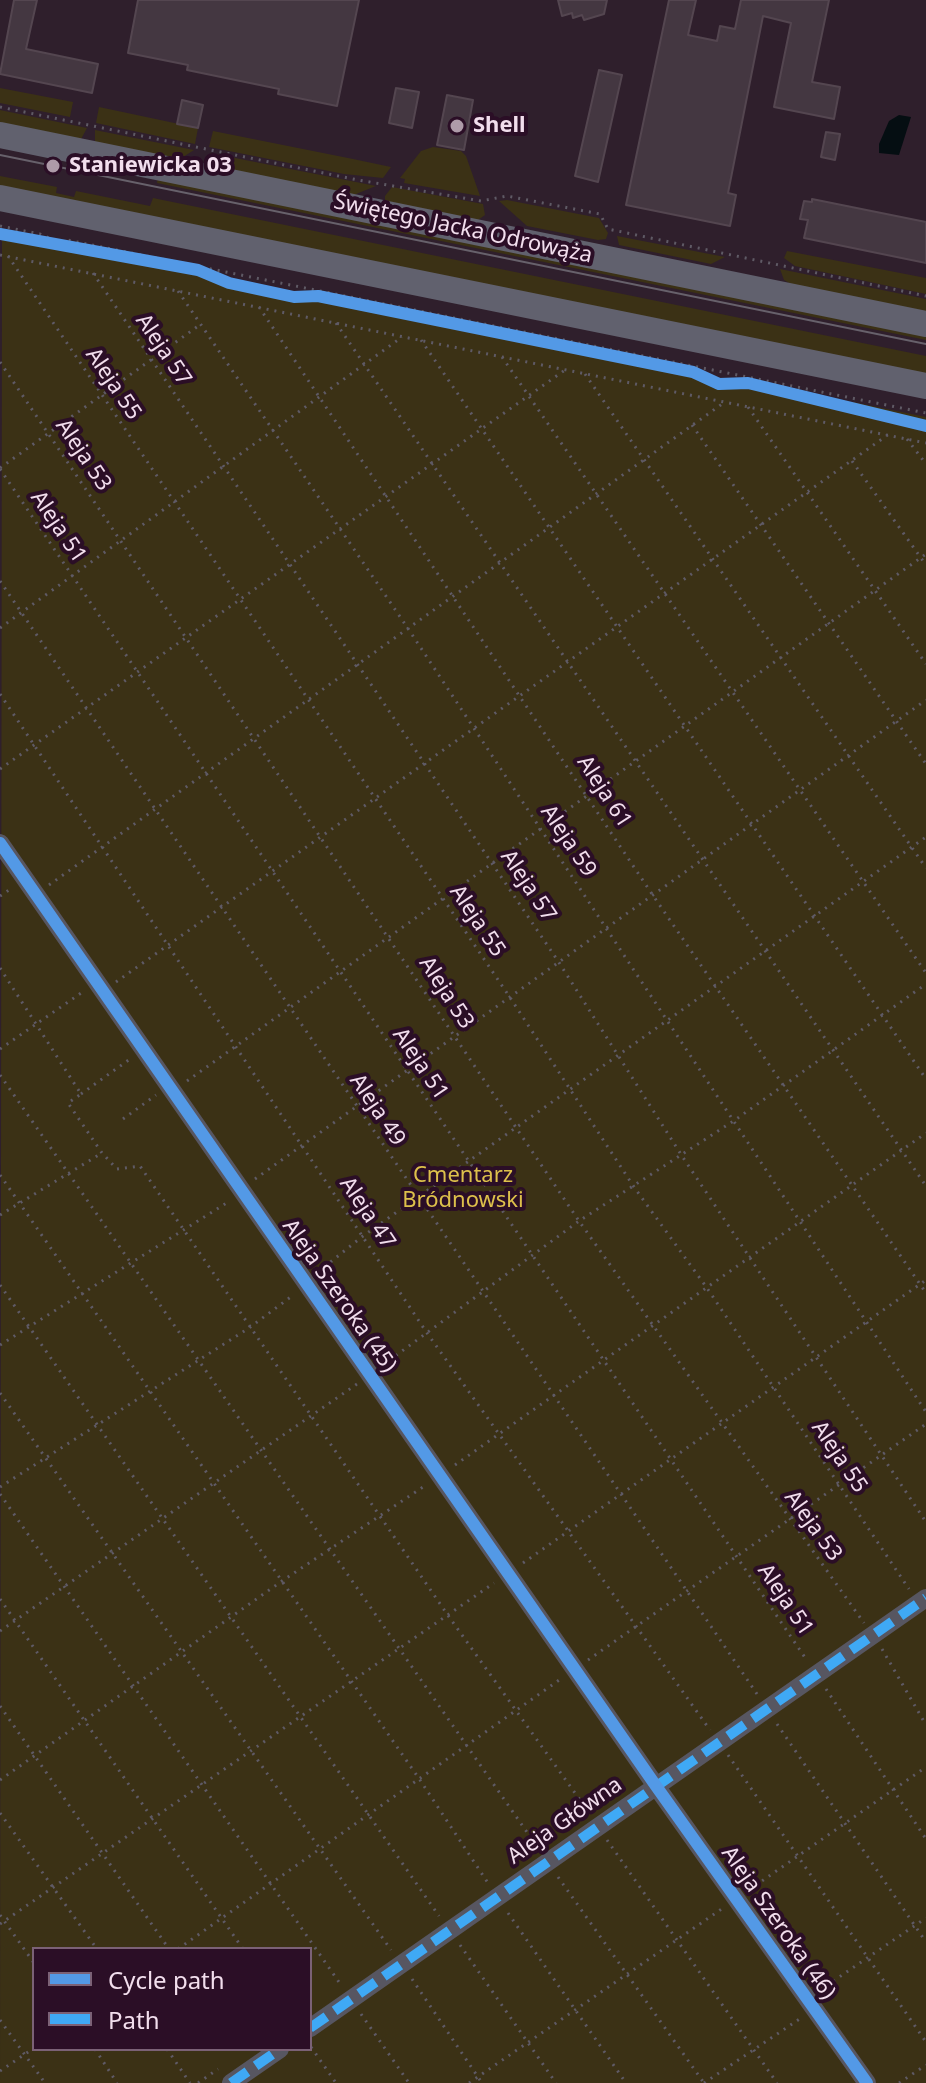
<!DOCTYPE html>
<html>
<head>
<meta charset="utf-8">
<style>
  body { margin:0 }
  #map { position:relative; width:926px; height:2083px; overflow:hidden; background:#2f1f2c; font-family:"Noto Sans",sans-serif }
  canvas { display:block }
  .legend { position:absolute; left:32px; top:1947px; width:280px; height:104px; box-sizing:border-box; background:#2b0e26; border:2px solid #7b6176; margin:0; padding:10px 14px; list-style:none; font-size:24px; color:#f2deed }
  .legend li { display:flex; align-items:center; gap:16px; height:40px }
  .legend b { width:40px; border:2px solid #7b6176 }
</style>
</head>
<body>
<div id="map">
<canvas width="926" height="2083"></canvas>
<ul class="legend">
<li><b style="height:10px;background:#5399e6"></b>Cycle path</li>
<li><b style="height:10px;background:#3fa9f5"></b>Path</li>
</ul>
</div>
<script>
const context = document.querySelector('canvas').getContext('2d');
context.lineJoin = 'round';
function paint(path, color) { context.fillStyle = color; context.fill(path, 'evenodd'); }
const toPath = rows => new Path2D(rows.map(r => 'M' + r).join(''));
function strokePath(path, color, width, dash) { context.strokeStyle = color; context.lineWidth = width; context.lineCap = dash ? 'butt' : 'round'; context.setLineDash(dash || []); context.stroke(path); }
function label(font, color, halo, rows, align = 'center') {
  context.font = font + ' "Noto Sans",sans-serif'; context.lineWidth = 8; context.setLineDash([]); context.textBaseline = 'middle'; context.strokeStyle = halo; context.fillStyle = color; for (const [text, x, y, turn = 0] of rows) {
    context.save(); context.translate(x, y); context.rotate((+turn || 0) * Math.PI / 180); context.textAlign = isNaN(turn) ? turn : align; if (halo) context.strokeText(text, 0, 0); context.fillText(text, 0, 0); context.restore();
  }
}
paint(toPath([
  [0,88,73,102,70,117,0,103],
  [99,107,198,128,195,144,96,123],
  [0,110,87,128,80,141,0,124],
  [95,130,194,150,180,159,95,143],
  [213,131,353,159,391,167,383,178,344,174,209,147],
  [433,147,461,151,466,156,480,196,404,183,405,179,400,178,421,151],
  [210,153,376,186,351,196,219,168],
  [0,176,57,187,56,193,74,197,76,191,150,206,153,198,926,356,926,375,0,186],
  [158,176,926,334,926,340,157,183],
  [392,187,483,204,485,215,478,220,385,201,385,196],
  [507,200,599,218,608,233,606,239,598,240,527,226,499,201],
  [617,236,725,257,711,264,619,245],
  [2,238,198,273,228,287,300,302,318,299,690,375,725,388,747,386,844,406,861,416,926,429,926,2083,0,2083],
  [34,1949,310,1949,310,2049,34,2049],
  [787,251,926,278,926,294,795,266,784,258],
  [780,269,926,299,926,314,791,284,784,280],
  [853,402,926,417,926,422,862,410]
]), '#3b3115');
paint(toPath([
  [899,115,911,117,899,155,879,153,879,144,889,121]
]), '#050e12');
const building = toPath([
  [14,0,37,0,26,49,98,64,92,93,0,74,14,0],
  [138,0,359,0,337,106,278,94,279,89,187,70,188,65,128,53,138,0],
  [558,0,607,0,604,14,584,20,582,15,573,18,572,13,562,16,558,0],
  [669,0,696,0,688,35,717,41,720,26,735,29,741,0,829,0,812,82,840,87,834,119,774,107,791,23,763,16,728,193,736,195,730,226,626,205,669,0],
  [599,70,622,75,598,182,575,176,599,70],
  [396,88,419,92,412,128,389,123,396,88],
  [447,95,473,100,464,150,437,145,447,95],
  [182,100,203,105,198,128,177,124,182,100],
  [826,132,840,134,835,160,821,157,826,132],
  [812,199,926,222,926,263,804,238,808,220,800,219,804,201,812,202,812,199]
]);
paint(building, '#443741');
strokePath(building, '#544650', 2);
strokePath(toPath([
  [0,107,358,180,481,201,507,196,600,214,608,229,926,296],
  [0,226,40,234,60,243,67,240,926,413],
  [0,255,926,443],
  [8,256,509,996,634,1187,707,1288,909,1589],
  [93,273,558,961,682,1156,926,1522],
  [178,291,407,627,926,1412],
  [259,307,652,894,926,1293],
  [336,323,926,1186],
  [421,340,926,1079],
  [502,357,926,973],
  [0,362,579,1221,864,1623],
  [585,374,926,868],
  [748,407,926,664],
  [692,425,926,764],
  [907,439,926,464],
  [852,461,926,565],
  [0,468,201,324],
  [0,469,806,1659],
  [0,581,757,1694],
  [0,628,402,337],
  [0,694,427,1333,710,1730],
  [0,769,565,370],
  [49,885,722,404],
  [0,896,12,888],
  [0,968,81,1094,68,1103,102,1153,117,1169,140,1166,447,1614,590,1814],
  [116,982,889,434],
  [0,1049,84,991],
  [0,1075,538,1848],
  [187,1081,926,554],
  [81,1094,130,1059],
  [123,1119,156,1095],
  [0,1175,420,1780,488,1883],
  [255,1179,926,700],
  [0,1215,102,1153],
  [318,1272,363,1236,926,837],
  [0,1285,439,1916],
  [0,1345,228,1202],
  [383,1365,579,1221,735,1120,926,984],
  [0,1393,391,1950],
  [455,1465,926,1133],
  [0,1487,249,1328,292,1296],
  [0,1494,341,1985],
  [523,1563,926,1280],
  [0,1599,243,1949],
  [0,1631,357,1384],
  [882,1649,926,1725],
  [588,1660,926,1424],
  [826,1689,926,1839],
  [0,1706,169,1949],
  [777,1724,926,1942],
  [728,1755,926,2042],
  [0,1780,282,1581,426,1485],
  [0,1813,97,1949],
  [607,1840,777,2083],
  [558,1877,704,2083],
  [749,1890,926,1767],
  [508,1913,626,2083],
  [0,1915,34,1963],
  [0,1924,494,1583],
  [460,1945,556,2083],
  [178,1949,562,1678],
  [412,1979,482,2083],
  [820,1990,926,1918],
  [361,2014,409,2083],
  [0,2020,45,2083],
  [311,2047,336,2083],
  [95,2049,117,2083],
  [167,2049,190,2083],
  [0,2071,34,2048],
  [198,2083,218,2069],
  [469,2083,723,1908],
  [704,2083,801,2018],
  [899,2083,926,2065]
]), '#5f5a65', 3, [2, 6]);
strokePath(toPath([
  [0,843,656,1786,867,2083],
  [310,2028,926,1598],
  [231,2083,280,2049]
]), '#575661', 18);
strokePath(toPath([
  [0,135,926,324],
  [0,198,926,386]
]), '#61616e', 26);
strokePath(toPath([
  [0,155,926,344]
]), '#67616b', 2);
strokePath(toPath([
  [310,2028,926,1598],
  [231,2083,280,2049]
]), '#3fa9f5', 10, [20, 10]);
strokePath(toPath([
  [0,234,198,270,229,283,294,297,318,296,693,372,719,384,748,383,926,426],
  [0,843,656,1786,867,2083]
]), '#5399e6', 12);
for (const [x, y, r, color] of [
  [457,126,8,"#ae9ba9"],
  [53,166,8,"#ae9ba9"]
]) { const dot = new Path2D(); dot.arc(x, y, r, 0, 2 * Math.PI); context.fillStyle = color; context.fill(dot); strokePath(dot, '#2b0e26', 3); }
label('bold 22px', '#f2deed', '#2b0e26', [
  ["Shell",473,126],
  ["Staniewicka 03",69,166]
], 'left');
label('22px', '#f2deed', '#2b0e26', [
  ["Świętego Jacka Odrowąża",463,229,12],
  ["Aleja 57",163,350,56],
  ["Aleja 55",113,384,56],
  ["Aleja 53",83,455,56],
  ["Aleja 51",58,527,56],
  ["Aleja 61",604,792,57],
  ["Aleja 59",568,841,56],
  ["Aleja 57",528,886,56],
  ["Aleja 55",477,921,56],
  ["Aleja 53",446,993,57],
  ["Aleja 51",420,1064,56],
  ["Aleja 49",377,1110,56],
  ["Aleja 47",367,1213,56],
  ["Aleja Szeroka (45)",339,1296,55],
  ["Aleja 55",839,1457,56],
  ["Aleja 53",813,1526,54],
  ["Aleja 51",785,1600,56],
  ["Aleja Główna",565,1821,-35],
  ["Aleja Szeroka (46)",778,1923,55]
]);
label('22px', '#ddc04b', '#2b0e26', [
  ["Cmentarz",463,1176],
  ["Bródnowski",463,1201]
]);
</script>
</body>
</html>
